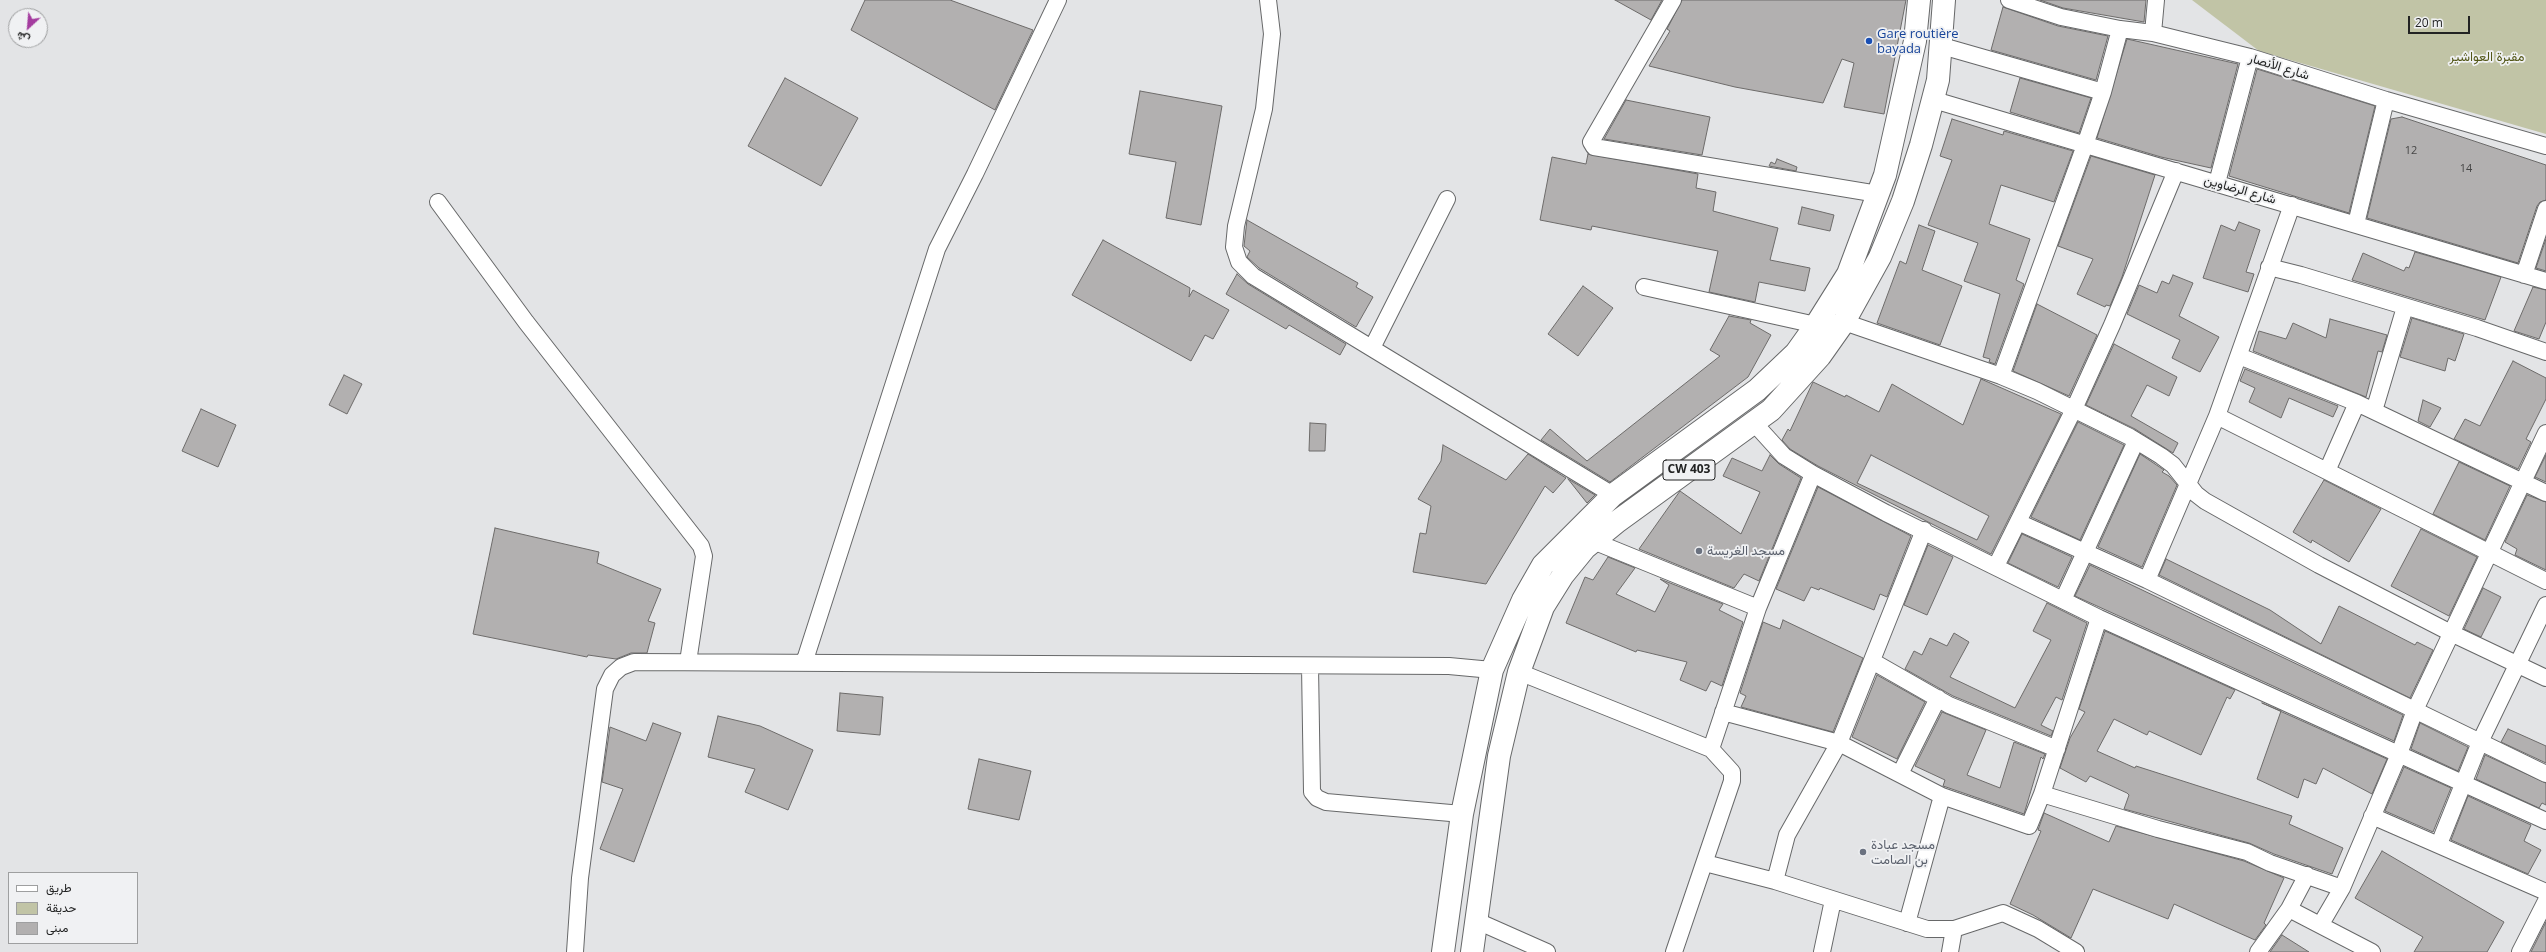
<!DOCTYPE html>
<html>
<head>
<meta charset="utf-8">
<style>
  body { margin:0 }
  #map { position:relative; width:2546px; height:952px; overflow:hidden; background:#e3e4e6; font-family:"Open Sans",Vazirmatn,sans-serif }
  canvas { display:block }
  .legend { position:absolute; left:8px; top:872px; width:130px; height:72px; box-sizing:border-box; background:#f0f1f3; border:1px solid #9e9fa0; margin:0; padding:5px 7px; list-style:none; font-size:12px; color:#222323 }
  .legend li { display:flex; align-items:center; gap:8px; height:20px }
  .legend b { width:20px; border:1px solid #9e9fa0 }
  .north { position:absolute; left:8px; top:8px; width:40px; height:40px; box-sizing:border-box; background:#f0f1f3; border:1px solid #9e9fa0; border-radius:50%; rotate:206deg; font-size:11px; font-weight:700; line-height:16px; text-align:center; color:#222323 }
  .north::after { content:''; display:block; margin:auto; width:14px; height:18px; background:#a43c9f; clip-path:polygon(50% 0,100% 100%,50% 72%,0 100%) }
  .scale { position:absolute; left:2408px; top:16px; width:62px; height:18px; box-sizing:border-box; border:2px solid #222323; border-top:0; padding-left:5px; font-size:12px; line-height:14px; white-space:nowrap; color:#222323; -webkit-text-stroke:3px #f0f1f3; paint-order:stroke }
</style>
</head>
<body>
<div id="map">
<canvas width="2546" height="952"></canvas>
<ul class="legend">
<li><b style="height:5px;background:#fff"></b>طريق</li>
<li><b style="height:11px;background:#c1c4a6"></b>حديقة</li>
<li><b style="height:11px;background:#b2b0b0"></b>مبنى</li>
</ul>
<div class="north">ش</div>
<div class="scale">20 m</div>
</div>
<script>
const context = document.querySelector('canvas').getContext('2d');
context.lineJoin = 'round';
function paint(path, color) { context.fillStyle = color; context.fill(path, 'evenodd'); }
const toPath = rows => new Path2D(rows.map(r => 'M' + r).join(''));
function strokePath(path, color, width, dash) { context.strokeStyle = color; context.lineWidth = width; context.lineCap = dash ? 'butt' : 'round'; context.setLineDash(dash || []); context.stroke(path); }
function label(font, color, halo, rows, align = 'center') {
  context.font = font + ' "Open Sans",Vazirmatn,sans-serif'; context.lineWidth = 3.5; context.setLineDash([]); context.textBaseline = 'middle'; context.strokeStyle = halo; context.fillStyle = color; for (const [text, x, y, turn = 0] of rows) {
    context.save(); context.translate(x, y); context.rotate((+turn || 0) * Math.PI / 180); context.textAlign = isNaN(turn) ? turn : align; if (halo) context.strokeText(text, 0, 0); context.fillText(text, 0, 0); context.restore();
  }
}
paint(toPath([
  [2192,0,2546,0,2546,134,2259,51]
]), '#c1c4a6');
const building = toPath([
  [865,0,950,0,1033,30,995,110,851,30,865,0],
  [1615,0,1662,0,1651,20,1615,0],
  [1682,0,1906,0,1884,114,1844,107,1854,63,1842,59,1823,103,1735,87,1649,66,1670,31,1667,29,1682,0],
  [2040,0,2146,0,2144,22,2063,8,2040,0],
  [2003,7,2058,26,2108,36,2096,80,1991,50,2003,7],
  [2127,39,2238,64,2211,168,2161,157,2097,138,2127,39],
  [2257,69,2375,106,2349,213,2229,176,2257,69],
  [785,78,858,118,821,186,748,146,785,78],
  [2020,78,2091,98,2079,133,2010,112,2020,78],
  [1140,91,1222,106,1201,225,1166,218,1176,162,1129,154,1140,91],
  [1626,100,1710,117,1702,155,1604,139,1626,100],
  [2402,117,2546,165,2546,200,2540,202,2537,206,2518,263,2367,218,2391,119,2402,117],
  [1952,119,2003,135,2004,131,2073,151,2054,202,2001,185,1989,224,2030,239,2016,280,2024,284,1995,364,1989,362,1990,359,1983,357,2000,294,1964,281,1978,243,1928,225,1952,160,1940,156,1952,119],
  [1588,154,1698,174,1696,188,1716,192,1713,211,1778,228,1770,260,1810,268,1805,291,1759,282,1755,302,1709,292,1718,251,1592,226,1591,230,1540,220,1552,157,1586,164,1588,154],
  [2091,156,2155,175,2122,277,2110,306,2106,305,2105,307,2077,294,2093,259,2058,246,2091,156],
  [1777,159,1797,167,1796,171,1769,166,1771,162,1775,164,1777,159],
  [1802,207,1834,215,1830,231,1798,224,1802,207],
  [1247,220,1358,283,1356,287,1373,297,1356,327,1259,268,1247,257,1250,251,1244,246,1247,220],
  [2239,222,2260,230,2246,272,2254,274,2248,292,2203,278,2221,225,2235,231,2239,222],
  [1919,225,1935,231,1922,270,1962,286,1940,345,1877,323,1900,261,1906,264,1919,225],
  [2546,239,2546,271,2536,268,2546,239],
  [1103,240,1190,288,1189,297,1193,290,1229,310,1213,339,1205,335,1191,361,1072,295,1103,240],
  [2415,252,2501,277,2485,320,2352,280,2363,253,2404,271,2406,267,2409,268,2415,252],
  [1237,274,1248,284,1346,344,1340,355,1289,325,1286,329,1226,294,1237,274],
  [2173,275,2193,283,2179,316,2219,337,2200,372,2172,358,2180,340,2127,314,2139,285,2157,293,2162,281,2169,284,2173,275],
  [1583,286,1613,308,1578,356,1548,334,1583,286],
  [2533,287,2546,290,2546,322,2539,339,2514,331,2533,287],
  [2037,304,2097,335,2069,396,2013,371,2037,304],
  [1729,316,1751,320,1750,323,1771,335,1748,377,1610,482,1541,440,1550,429,1587,461,1720,356,1710,350,1729,316],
  [2412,318,2464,334,2455,361,2448,358,2445,371,2400,357,2412,318],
  [2330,319,2387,335,2382,352,2378,351,2366,397,2253,351,2259,331,2286,339,2293,323,2326,338,2330,319],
  [2114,344,2177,377,2169,396,2147,385,2131,416,2178,443,2173,453,2135,429,2086,405,2114,344],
  [2513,361,2546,378,2546,399,2526,439,2531,442,2518,469,2454,439,2465,419,2480,426,2513,361],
  [2245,369,2338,406,2333,417,2289,398,2281,418,2249,402,2255,388,2240,381,2245,369],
  [344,375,362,384,347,414,329,405,344,375],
  [1981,379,2061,414,1991,554,1818,466,1790,449,1782,440,1788,429,1790,431,1813,382,1845,397,1846,395,1879,412,1892,384,1963,425,1981,379],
  [1871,455,1989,516,1977,540,1857,483,1871,455],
  [2423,400,2441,408,2430,427,2418,421,2423,400],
  [201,409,236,425,218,467,182,451,201,409],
  [2078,422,2124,445,2080,540,2031,517,2078,422],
  [1310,423,1326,424,1325,451,1309,451,1310,423],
  [1443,445,1506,480,1528,454,1566,478,1553,493,1545,486,1486,584,1413,572,1420,533,1426,534,1431,506,1418,499,1441,461,1443,445],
  [2140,454,2164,470,2162,472,2169,476,2177,485,2142,567,2098,547,2140,454],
  [1770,455,1779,464,1801,478,1759,581,1744,574,1734,588,1639,549,1680,491,1741,534,1760,492,1723,476,1732,458,1762,471,1770,455],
  [2546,455,2546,482,2535,477,2546,455],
  [2459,462,2510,486,2485,540,2433,514,2459,462],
  [1568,479,1595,495,1587,503,1568,479],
  [2324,480,2381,509,2349,562,2312,540,2311,543,2293,532,2324,480],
  [1818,487,1911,536,1887,597,1880,594,1874,610,1820,588,1819,590,1811,587,1804,601,1776,589,1818,487],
  [2527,495,2546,502,2546,570,2515,555,2517,549,2505,542,2527,495],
  [495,528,599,552,597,563,661,589,648,621,655,623,647,653,631,653,616,659,588,655,587,657,473,634,495,528],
  [2421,529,2477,557,2449,616,2391,586,2421,529],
  [2022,534,2072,557,2058,587,2008,563,2022,534],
  [1928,545,1953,557,1927,615,1904,605,1928,545],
  [1608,557,1635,568,1616,594,1655,612,1669,585,1660,579,1723,604,1719,610,1743,622,1722,686,1711,681,1706,691,1680,680,1687,662,1637,650,1636,652,1566,623,1585,577,1593,580,1608,557],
  [2166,559,2270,610,2321,644,2339,606,2415,645,2417,642,2433,650,2410,698,2159,575,2166,559],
  [2090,565,2403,715,2394,741,2075,596,2090,565],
  [2483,588,2501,597,2481,637,2464,629,2483,588],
  [2047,603,2087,623,2062,700,2056,697,2041,725,2053,731,2051,736,1953,696,1905,669,1914,651,1922,655,1930,638,1947,646,1954,633,1969,642,1950,677,2015,708,2051,640,2033,631,2047,603],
  [1783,620,1863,658,1833,732,1741,707,1746,696,1740,693,1763,622,1780,629,1783,620],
  [2105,631,2235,690,2230,699,2227,697,2201,755,2149,731,2147,735,2114,719,2097,751,2135,768,2136,766,2292,816,2289,824,2343,848,2332,874,2274,854,2249,843,2124,809,2129,795,2127,793,2090,776,2086,782,2060,768,2070,738,2085,712,2079,709,2105,631],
  [1877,675,1925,702,1897,759,1852,737,1877,675],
  [840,693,883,697,880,735,837,731,840,693],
  [2262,703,2387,759,2372,794,2323,768,2316,784,2304,779,2298,798,2257,779,2281,711,2262,703],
  [1942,712,1986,730,1967,775,2000,788,2014,742,2045,754,2043,759,2041,757,2024,814,1946,787,1943,786,1945,780,1915,766,1942,712],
  [718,716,760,726,813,750,788,810,745,792,755,769,708,757,718,716],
  [653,723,681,733,634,862,600,849,623,789,602,782,610,727,646,741,653,723],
  [2420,723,2468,747,2458,771,2411,749,2420,723],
  [2508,729,2546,746,2546,763,2501,742,2508,729],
  [2485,755,2546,783,2546,805,2542,803,2539,808,2476,779,2485,755],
  [979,759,1031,771,1019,820,968,809,979,759],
  [2404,767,2451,788,2433,832,2385,811,2404,767],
  [2468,796,2531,825,2524,841,2541,850,2528,874,2451,840,2468,796],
  [2044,813,2109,842,2116,826,2244,861,2284,878,2264,923,2266,925,2255,940,2174,904,2168,919,2093,889,2071,938,2033,915,2010,904,2041,831,2038,830,2044,813],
  [2382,851,2504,922,2487,952,2414,952,2423,937,2355,898,2382,851],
  [2546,922,2546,952,2531,952,2546,922],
  [2282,935,2309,952,2270,952,2282,935]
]);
paint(building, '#b2b0b0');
strokePath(building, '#6d6b6a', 1);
const minor = toPath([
  [1268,0,1272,34,1264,109,1236,226,1234,247,1239,262,1253,276,1613,495],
  [1673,0,1591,142,1594,147,1878,194],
  [2009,0,2061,17,2120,29,2153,33,2250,57,2386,100,2546,146],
  [2153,33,2156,0],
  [1942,46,2103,92],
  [1934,100,2546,281],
  [2217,183,2250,57],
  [438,202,526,322,701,546,704,556,688,662],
  [2292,205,2217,416,2147,580,2546,774],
  [2356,224,2386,100],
  [2269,267,2301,275,2477,328,2546,352],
  [2524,275,2546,209],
  [1644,287,1816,325,1844,322,2001,376,2037,391,2130,437,2161,456,2173,465,2196,494,2205,501,2319,565,2451,633,2546,678],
  [1372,348,1447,199],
  [2239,356,2357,403,2546,493],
  [2001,376,2085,145,2103,92,2120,29],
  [2374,411,2405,307],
  [2217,416,2546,581],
  [1754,423,1784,456,1813,474,1886,513,2099,618,2546,821],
  [2327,471,2357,403],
  [2018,522,2147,580],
  [1593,541,1758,608],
  [1996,566,2074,409,2112,325,2176,171],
  [2063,600,2136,441],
  [1872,661,1949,705,2057,749],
  [804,663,937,249,975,174,1058,0],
  [1310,666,1312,792,1317,798,1326,802,1462,814],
  [1519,672,1711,749,1732,772,1732,781,1674,952],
  [1723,712,1839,743,1942,796,2029,826,2042,794,2099,618],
  [1711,749,1758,608,1813,474],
  [1900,774,1938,698],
  [2042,794,2158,829,2247,852,2270,863,2342,888],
  [2372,816,2546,892],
  [2439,844,2480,742,2546,605],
  [1705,863,1775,881,1927,929,1954,929,2003,913,2038,929,2076,952],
  [1775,881,1787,835,1839,743,1924,530],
  [2289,909,2372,952],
  [1477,921,1547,952],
  [1907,923,1942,796],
  [2321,924,2342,888,2399,754,2415,710,2546,433],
  [575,952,580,878,605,689,612,675,621,667,634,662,1449,666,1492,670],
  [1822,952,1833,900],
  [1950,952,1954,929],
  [2258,952,2289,909,2307,875],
  [2520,952,2546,901]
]);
const primary = toPath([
  [1443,952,1462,814,1492,670,1523,600,1543,565,1613,495,1757,390,1796,353,1816,325,1848,274,1885,175,1915,41,1919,0],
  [1472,952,1499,756,1519,672,1543,607,1563,575,1585,548,1618,521,1771,410,1820,356,1844,322,1880,257,1903,201,1921,145,1938,80,1944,0]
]);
strokePath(minor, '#676869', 18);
strokePath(primary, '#676869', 24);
strokePath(minor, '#fff', 16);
strokePath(primary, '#fff', 22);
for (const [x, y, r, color] of [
  [1869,41,4,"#1a4fb4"],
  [1699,551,4,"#6b7280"],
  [1863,852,4,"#6b7280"]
]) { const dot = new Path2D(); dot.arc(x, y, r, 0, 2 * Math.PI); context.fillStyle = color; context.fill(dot); strokePath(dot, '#f0f1f3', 1.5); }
label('11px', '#464646', null, [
  ["12",2411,151],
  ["14",2466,169]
]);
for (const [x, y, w] of [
  [1689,470,52]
]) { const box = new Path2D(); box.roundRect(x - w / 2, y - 10, w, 20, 3); context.fillStyle = '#f0f1f3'; context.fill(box); strokePath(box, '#222323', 1); }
label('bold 12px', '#222323', null, [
  ["CW 403",1689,470]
]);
label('13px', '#164399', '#f0f1f3', [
  ["Gare routière",1877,34],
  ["bayada",1877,49]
], 'left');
label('13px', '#535717', '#f0f1f3', [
  ["مقبرة العواشير",2487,57]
]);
label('13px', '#222323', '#f0f1f3', [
  ["شارع الأنصار",2279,67,17],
  ["شارع الرضاوين",2240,190,16]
]);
label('13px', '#5b616d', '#f0f1f3', [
  ["مسجد الغريسة",1707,551],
  ["مسجد عبادة",1871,845],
  ["بن الصامت",1871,860]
], 'left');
</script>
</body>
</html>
